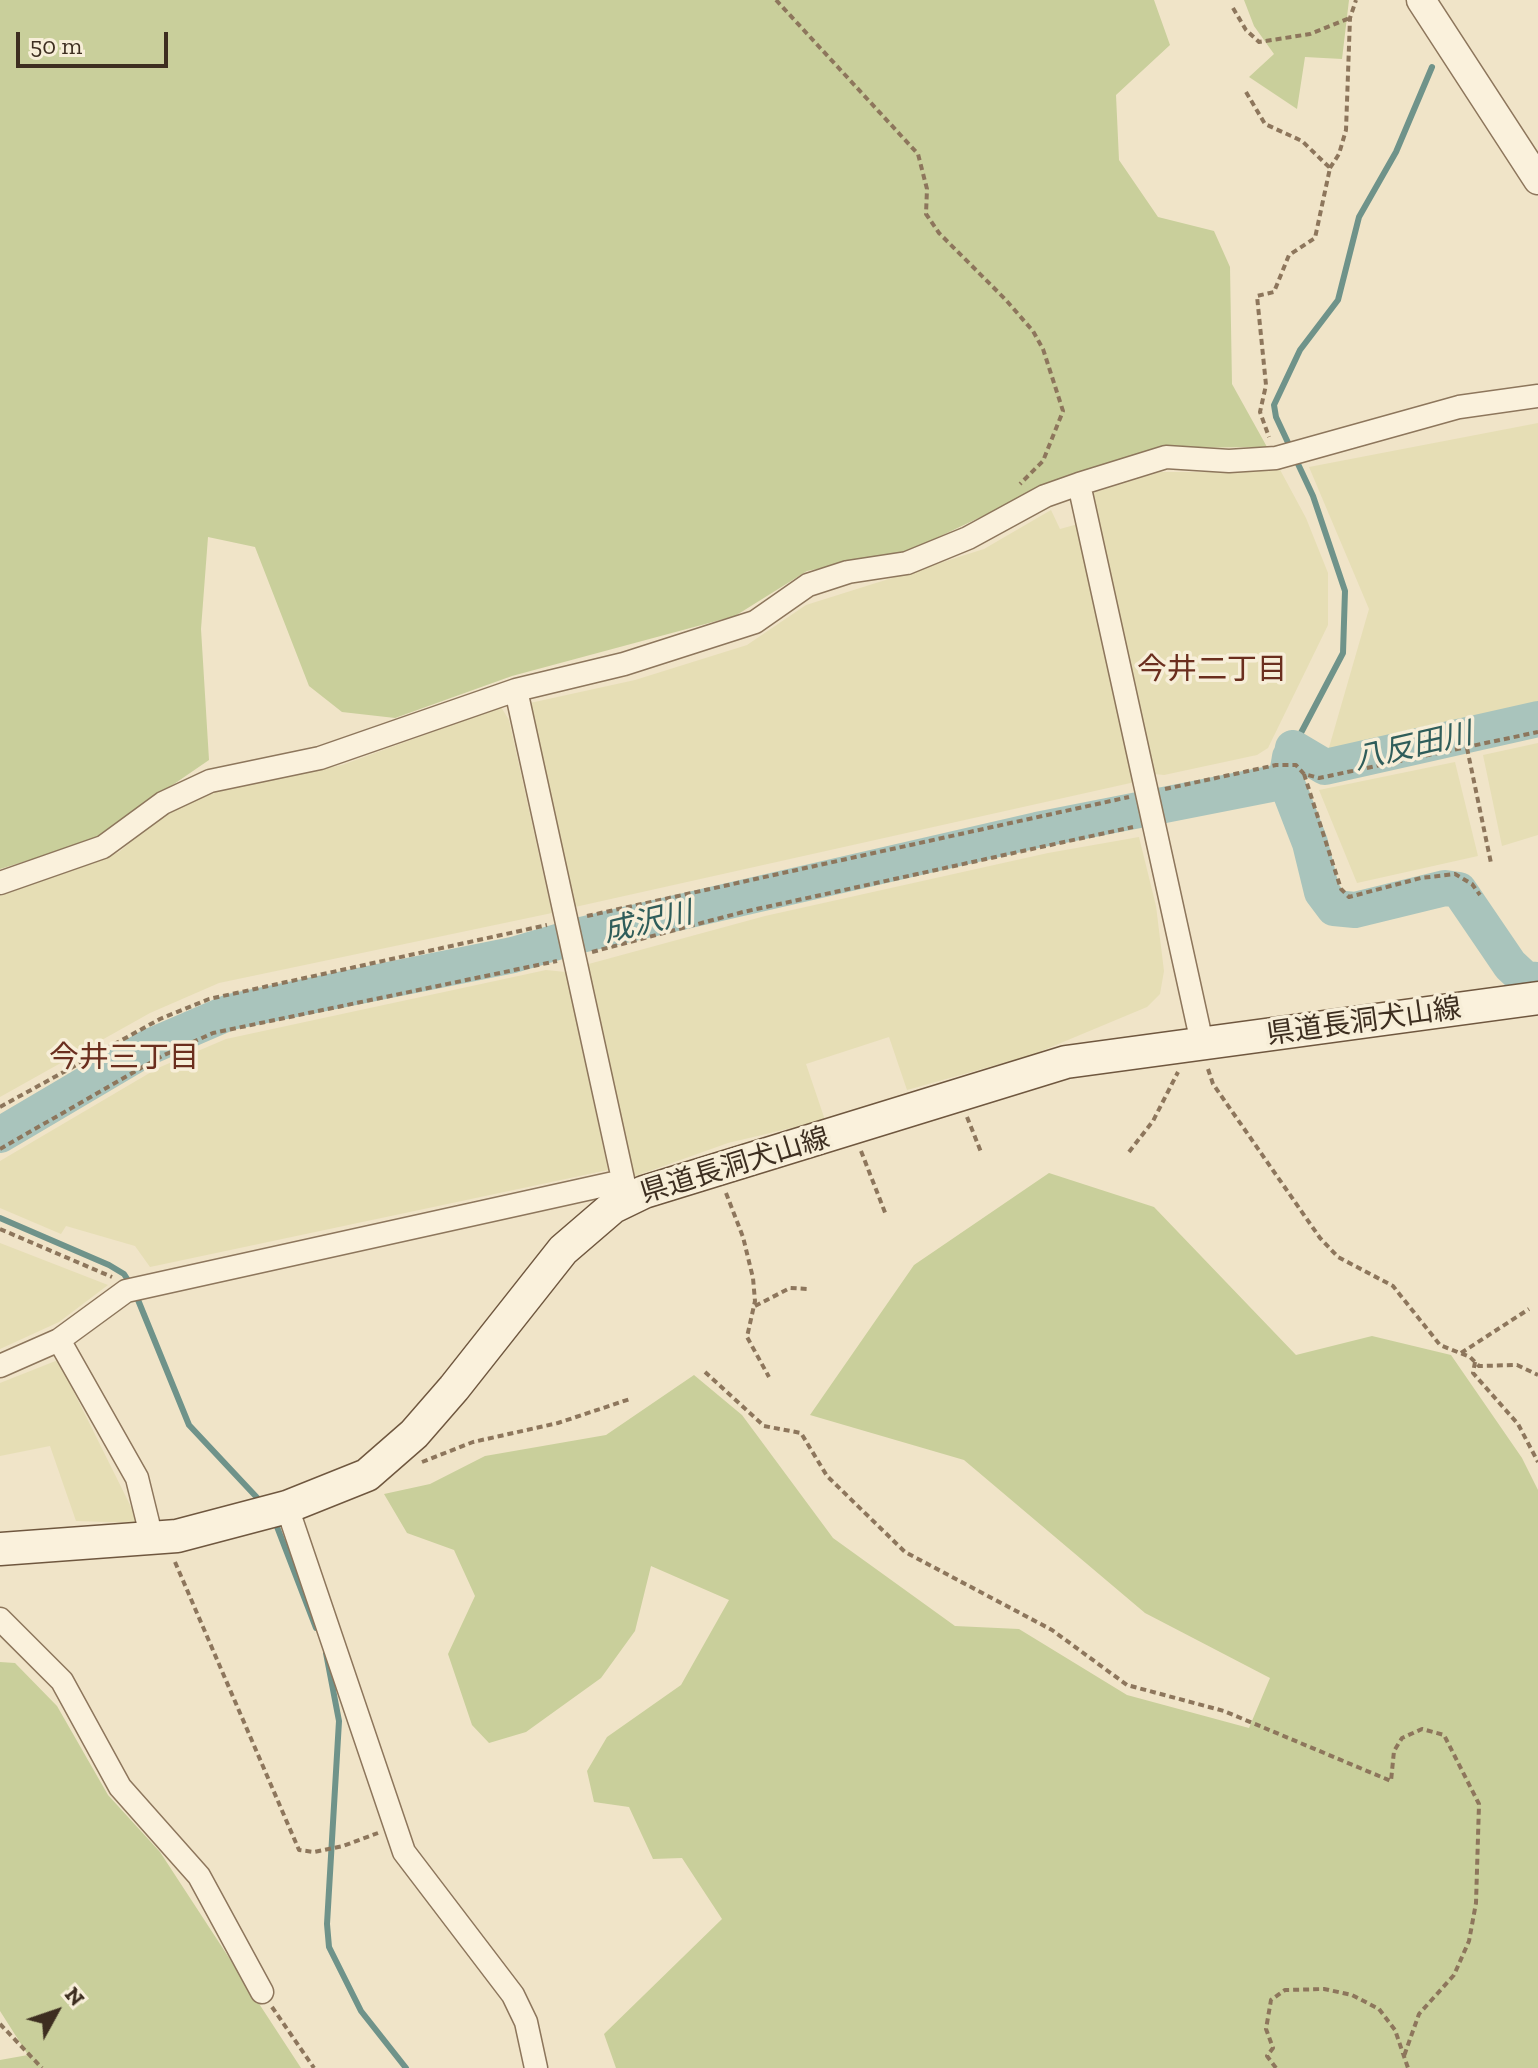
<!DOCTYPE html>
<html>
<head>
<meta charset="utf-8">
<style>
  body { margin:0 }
  #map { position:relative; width:1538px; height:2068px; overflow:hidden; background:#f0e4c8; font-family:"Zilla Slab",serif }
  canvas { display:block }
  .north { position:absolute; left:16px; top:1972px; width:80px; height:80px; -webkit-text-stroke:6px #f7eed8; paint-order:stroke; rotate:50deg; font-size:22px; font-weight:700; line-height:32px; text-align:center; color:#3d2e20 }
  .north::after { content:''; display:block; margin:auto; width:28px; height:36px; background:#3d2e20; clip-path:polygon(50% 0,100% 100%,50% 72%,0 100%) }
  .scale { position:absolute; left:16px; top:32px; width:152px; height:36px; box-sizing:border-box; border:4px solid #3d2e20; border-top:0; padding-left:10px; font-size:24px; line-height:28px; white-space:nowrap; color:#3d2e20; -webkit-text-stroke:6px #f7eed8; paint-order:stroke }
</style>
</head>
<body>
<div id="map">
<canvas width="1538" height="2068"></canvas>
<div class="north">N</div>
<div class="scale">50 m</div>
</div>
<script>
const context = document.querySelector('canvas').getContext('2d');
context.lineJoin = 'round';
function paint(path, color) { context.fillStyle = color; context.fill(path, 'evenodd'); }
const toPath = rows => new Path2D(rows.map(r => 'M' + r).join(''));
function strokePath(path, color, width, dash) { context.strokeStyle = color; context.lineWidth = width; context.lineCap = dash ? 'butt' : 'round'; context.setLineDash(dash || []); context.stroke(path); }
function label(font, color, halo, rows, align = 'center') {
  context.font = font + ' "Zilla Slab","Noto Sans JP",serif'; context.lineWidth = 7; context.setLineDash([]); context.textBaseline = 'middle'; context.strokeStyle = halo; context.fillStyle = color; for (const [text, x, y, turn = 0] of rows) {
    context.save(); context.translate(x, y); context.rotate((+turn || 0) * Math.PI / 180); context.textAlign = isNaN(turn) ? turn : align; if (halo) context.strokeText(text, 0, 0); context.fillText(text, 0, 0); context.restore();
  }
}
paint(toPath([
  [1538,423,1538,703,1328,751,1369,609,1309,467],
  [1278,466,1306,518,1328,573,1328,625,1268,748,1257,755,1164,775,1154,774,1089,494,1160,472,1234,472],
  [1051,510,1060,529,1078,524,1135,782,575,907,530,703,635,680,747,645,806,605,984,549],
  [501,707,509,720,552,913,219,983,150,1013,0,1097,0,896,119,852,168,810,208,792,342,765],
  [1538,743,1538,835,1502,846,1483,755],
  [1455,762,1478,856,1357,883,1319,790],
  [1139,837,1156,906,1164,971,1160,994,1147,1007,1032,1055,907,1090,889,1037,806,1064,825,1120,728,1143,633,1177,585,965,765,916,1048,853],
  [546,970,566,972,608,1170,150,1267,135,1246,66,1226,61,1234,0,1208,0,1161,158,1068,226,1039],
  [0,1243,108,1285,59,1322,0,1349],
  [58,1360,139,1523,76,1521,50,1446,0,1456,0,1383]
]), '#e6deb5');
paint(toPath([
  [0,0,1154,0,1170,45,1116,95,1119,160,1158,217,1214,231,1230,267,1232,384,1267,447,1165,448,1042,488,911,550,807,571,735,616,512,676,395,718,342,712,309,686,255,547,208,537,201,629,209,760,91,841,0,869],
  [1244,0,1349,0,1342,59,1305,57,1297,109,1249,77,1274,54,1254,26],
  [1049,1173,1154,1207,1296,1355,1372,1336,1451,1355,1522,1458,1538,1490,1538,2068,616,2068,604,2034,722,1919,682,1858,653,1859,629,1807,594,1802,587,1771,607,1737,681,1685,729,1600,651,1566,635,1631,601,1678,526,1732,489,1743,472,1725,448,1654,475,1596,454,1550,407,1533,384,1494,430,1484,485,1456,606,1435,694,1375,742,1415,833,1538,955,1626,1019,1629,1127,1695,1249,1728,1270,1678,1145,1613,964,1460,810,1415,914,1265],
  [0,1662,15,1663,57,1706,108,1795,160,1852,301,2068,0,2068,0,2060,28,2055,0,2011]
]), '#c9cf9b');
strokePath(toPath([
  [1293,748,1343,653,1345,591,1313,496,1276,417,1274,405,1300,350,1338,300,1359,217,1396,152,1432,67],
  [0,1218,109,1265,124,1274,131,1285],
  [136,1295,189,1425,263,1504],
  [274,1519,316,1628],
  [326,1653,339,1721,327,1924,329,1947,361,2011,406,2068]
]), '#6f938a', 6);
strokePath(toPath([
  [1293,748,1325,767,1538,719],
  [1290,757,1286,781,1310,843,1322,892,1334,908,1355,910,1445,888,1459,890,1510,965,1525,979,1538,980],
  [0,1135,149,1047,230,1012,513,955,581,935,1037,830,1286,781,1293,748]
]), '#a9c4bc', 36);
const minor = toPath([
  [1079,484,1202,1043],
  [516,690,626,1193],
  [0,883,103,847,163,803,210,781,320,758,516,690,624,664,755,622,808,585,848,572,907,563,968,538,1045,496,1079,484,1166,457,1229,461,1276,458,1459,407,1538,396],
  [59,1340,137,1478,152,1539],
  [0,1366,59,1340,126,1291,623,1181],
  [287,1507,404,1852,513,1995,526,2022,536,2068],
  [0,1619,62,1681,120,1787,199,1876,262,1992]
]);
const tertiary = toPath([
  [1421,0,1538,180]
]);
const secondary = toPath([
  [0,1549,177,1536,287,1507,367,1475,414,1434,454,1388,563,1250,613,1207,644,1192,1066,1062,1538,998]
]);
strokePath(minor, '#8d765c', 25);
strokePath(tertiary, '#8d765c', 31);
strokePath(secondary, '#6f573f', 35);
strokePath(toPath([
  [776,0,918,154,927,189,926,214,939,233,1005,299,1033,331,1043,349,1063,411,1043,461,1020,484],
  [1233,8,1246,30,1259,42,1310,34,1350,18],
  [1246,92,1265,124,1302,141,1330,168,1315,238,1289,255,1274,292,1257,296,1266,385,1260,412,1269,437],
  [1330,168,1339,154,1346,130,1350,18,1356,0],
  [1467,748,1491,863],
  [1304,774,1341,889,1349,897,1421,878,1455,874,1472,884,1480,895],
  [1165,789,1276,765,1296,765,1304,774,1319,778,1538,732],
  [587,916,1129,797],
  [592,952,743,912,1133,827],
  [1208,1069,1213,1084,1320,1238,1338,1257,1393,1286,1440,1345,1470,1357,1479,1366,1517,1365,1538,1375],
  [0,1107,160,1019,209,999,547,925],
  [967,1117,981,1152],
  [0,1149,162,1056,213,1033,557,961],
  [861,1151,886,1215],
  [1129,1152,1153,1121,1178,1072],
  [726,1193,743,1237,753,1278,755,1301,747,1337,769,1377],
  [0,1229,112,1277],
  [755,1306,790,1288,808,1289],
  [1461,1353,1529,1309],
  [1475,1362,1473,1373,1518,1424,1538,1462],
  [705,1372,764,1426,801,1433,827,1476,905,1552,1052,1630,1127,1685,1224,1711,1391,1781,1394,1751,1402,1738,1422,1729,1444,1735,1479,1804,1476,1903,1469,1941,1454,1975,1419,2014,1404,2056],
  [422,1462,473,1442,558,1423,630,1399],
  [175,1562,299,1850,314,1852,343,1846,378,1833],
  [272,2007,314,2068],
  [0,2024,42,2068],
  [1276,2068,1267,2056,1273,2048,1266,2029,1271,2000,1285,1990,1324,1989,1352,1995,1379,2009,1395,2030,1408,2068]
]), '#8d765c', 4, [6, 4]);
strokePath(minor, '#faf1dc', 22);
strokePath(tertiary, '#faf1dc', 28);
strokePath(secondary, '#faf1dc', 32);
label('28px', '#3d2e20', '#f7eed8', [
  ["県道長洞犬山線",1364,1022,-8],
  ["県道長洞犬山線",735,1166,-17]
]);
label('30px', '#6b2e1e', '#f7eed8', [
  ["今井二丁目",1212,670],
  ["今井三丁目",124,1058]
]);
label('italic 30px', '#2f5d5a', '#f7eed8', [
  ["八反田川",1413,747,-13],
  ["成沢川",648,923,-13]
]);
</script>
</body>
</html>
